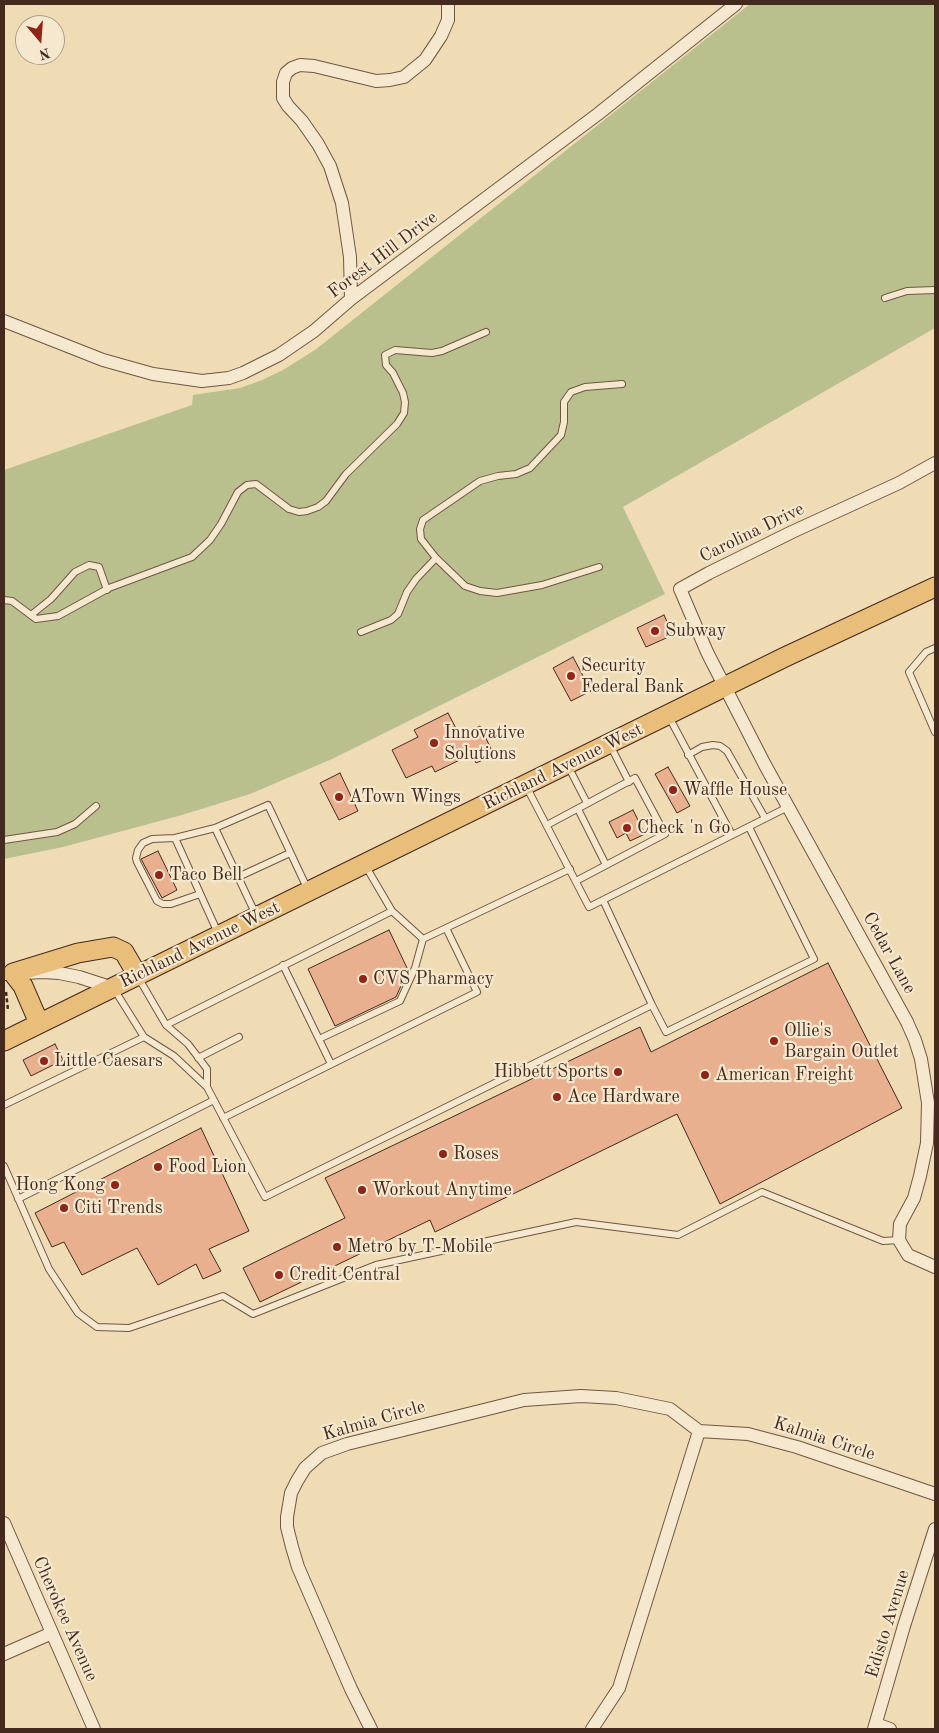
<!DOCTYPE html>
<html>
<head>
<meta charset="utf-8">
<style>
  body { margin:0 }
  #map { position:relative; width:939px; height:1733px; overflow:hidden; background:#efdcb5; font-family:"Old Standard TT",serif }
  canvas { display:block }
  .frame { position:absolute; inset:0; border:5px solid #44291e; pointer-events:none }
  .north { position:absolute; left:15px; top:15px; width:50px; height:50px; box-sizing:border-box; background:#f5e8cf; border:1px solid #ae9c88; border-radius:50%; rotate:162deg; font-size:14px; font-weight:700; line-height:20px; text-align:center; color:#44291e }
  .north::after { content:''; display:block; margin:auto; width:18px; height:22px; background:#8f2418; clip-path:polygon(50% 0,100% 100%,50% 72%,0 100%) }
</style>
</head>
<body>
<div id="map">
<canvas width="939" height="1733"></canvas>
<div class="frame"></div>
<div class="north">N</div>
</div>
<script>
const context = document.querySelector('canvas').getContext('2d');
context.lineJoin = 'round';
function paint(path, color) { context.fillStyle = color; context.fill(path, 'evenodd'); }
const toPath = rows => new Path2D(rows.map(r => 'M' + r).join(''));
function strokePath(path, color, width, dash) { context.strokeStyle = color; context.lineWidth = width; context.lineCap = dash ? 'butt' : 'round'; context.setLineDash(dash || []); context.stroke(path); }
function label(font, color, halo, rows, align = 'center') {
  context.font = font + ' "Old Standard TT",serif'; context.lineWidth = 4.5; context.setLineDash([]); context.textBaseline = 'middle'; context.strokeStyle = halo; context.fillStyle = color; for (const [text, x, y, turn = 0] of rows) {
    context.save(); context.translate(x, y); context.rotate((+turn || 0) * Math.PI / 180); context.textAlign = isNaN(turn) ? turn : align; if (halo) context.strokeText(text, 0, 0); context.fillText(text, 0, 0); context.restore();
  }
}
paint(toPath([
  [750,4,935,4,935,328,623,507,665,594,332,759,250,794,182,815,63,847,4,859,4,470,192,405,193,395,240,388,262,380,283,370,315,350]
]), '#b9c08e');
const building = toPath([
  [664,615,673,635,646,647,637,628,664,615],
  [573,657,591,691,571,701,553,668,573,657],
  [448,713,460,736,480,726,494,755,476,763,472,754,435,772,432,766,406,778,392,750,418,737,414,730,448,713],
  [668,767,690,806,677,813,655,774,668,767],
  [340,773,358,811,339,820,320,783,340,773],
  [633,810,645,834,630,841,626,833,617,838,609,822,633,810],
  [158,851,177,890,162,898,141,859,158,851],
  [389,930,408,970,396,997,335,1026,308,969,389,930],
  [828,963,902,1108,720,1204,677,1114,435,1232,430,1220,260,1302,243,1268,345,1218,325,1178,640,1027,651,1052,828,963],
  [55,1044,63,1060,31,1076,23,1060,55,1044],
  [201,1128,249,1231,209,1249,221,1271,203,1279,196,1264,158,1285,137,1248,82,1275,64,1242,52,1247,35,1213,201,1128]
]);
paint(building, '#e9b08f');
strokePath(building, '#44291e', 1);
const service = toPath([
  [885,298,907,291,935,290],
  [436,558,465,586,480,591,497,593,542,585,599,567],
  [4,600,12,601,36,619,58,616,109,588,192,557,210,540,221,524,238,492,247,485,256,484,289,509,299,512,307,511,318,507,326,501,346,474,397,424,404,413,405,402,403,393,393,373,386,365,385,355,395,350,432,353,442,351,486,332],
  [31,615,51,599,75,572,89,565,99,567,107,590],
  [361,632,391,620,398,614,407,592,416,579,436,558,421,539,420,529,423,520,480,481,498,476,516,474,530,468,561,435,564,422,564,402,571,392,585,387,622,384],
  [935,648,926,652,909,672,935,732],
  [669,717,732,835],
  [610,745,629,782],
  [688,755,702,747,713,745,720,746,727,751,765,818],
  [568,766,587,803],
  [526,786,589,907,788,807],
  [578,809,606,865],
  [547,825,635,778,665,834,576,881],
  [175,838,218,933],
  [4,840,57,832,75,824,96,806],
  [238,877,290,853],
  [200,894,171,904,163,904,157,901,137,862,136,858,138,850,143,843,152,839,175,838,215,828],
  [392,911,423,939,570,869],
  [256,915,215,828,268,805,308,890],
  [283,965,331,1064],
  [138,977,166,1025,188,1044,207,1069,207,1087],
  [114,989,144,1037,174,1056,207,1087,265,1197,652,1005,603,900],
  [652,1005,666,1032,814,959,749,827],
  [166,1025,392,911,365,865],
  [319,1039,400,1001,415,968,423,939],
  [198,1058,239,1037],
  [4,1105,144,1037],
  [223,1118,477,992,446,928],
  [4,1166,49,1269,78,1313,97,1327,129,1328,223,1296,253,1314,376,1265,576,1222,678,1235,762,1192,883,1241,899,1240],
  [18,1199,214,1100]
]);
const minor = toPath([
  [351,299,350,257,342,203,330,166,318,144,302,121,288,106,283,98,283,82,286,73,292,68,300,65,314,66,376,81,390,80,404,77,425,60,441,36,448,20,448,4],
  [4,321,103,360,153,374,202,381,229,378,243,373,279,355,314,331,351,299,598,114,736,4],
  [935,463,899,483,792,532,709,573,680,589,707,652,765,765,907,1022,915,1040,921,1059,928,1103,927,1143,920,1176,914,1198,900,1224,899,1240,908,1255,935,1267],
  [4,974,43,972,59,973,79,977,113,988],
  [699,1431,748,1434,797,1447,935,1494],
  [4,1523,94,1729],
  [4,1654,52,1633],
  [876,1724,890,1729],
  [371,1729,351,1689,298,1567,292,1547,287,1527,287,1517,291,1493,297,1481,305,1468,322,1453,347,1444,524,1400,581,1396,616,1398,670,1409,699,1431,619,1688,592,1729],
  [874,1729,904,1626,935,1529]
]);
const primary = toPath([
  [39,1023,23,986,13,973,78,953,113,947,124,952,138,976],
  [4,1041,785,657,935,587]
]);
strokePath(service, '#6f5644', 8);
strokePath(minor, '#6f5644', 14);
strokePath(primary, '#44291e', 21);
strokePath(toPath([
  [6,992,8,1010]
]), '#44291e', 2.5, [4, 2.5]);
strokePath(service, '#f5e8cf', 6);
strokePath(minor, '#f5e8cf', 12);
strokePath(primary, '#e8be7a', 19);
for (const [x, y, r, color] of [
  [655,631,5,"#8f2418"],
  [571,676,5,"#8f2418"],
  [434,743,5,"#8f2418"],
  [673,790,5,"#8f2418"],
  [339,797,5,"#8f2418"],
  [627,828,5,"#8f2418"],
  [159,875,5,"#8f2418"],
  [363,979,5,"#8f2418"],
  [774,1041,5,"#8f2418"],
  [44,1061,5,"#8f2418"],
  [618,1072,5,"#8f2418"],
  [705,1075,5,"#8f2418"],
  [557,1097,5,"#8f2418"],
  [443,1154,5,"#8f2418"],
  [158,1167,5,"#8f2418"],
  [115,1185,5,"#8f2418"],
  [362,1190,5,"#8f2418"],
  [64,1208,5,"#8f2418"],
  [337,1247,5,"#8f2418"],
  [279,1275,5,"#8f2418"]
]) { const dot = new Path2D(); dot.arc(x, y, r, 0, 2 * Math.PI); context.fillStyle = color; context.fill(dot); strokePath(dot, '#f5e8cf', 2); }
label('18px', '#44291e', '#f5e8cf', [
  ["Forest Hill Drive",383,255,-37],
  ["Carolina Drive",752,533,-26],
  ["Richland Avenue West",563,767,-26],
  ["Richland Avenue West",200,945,-26],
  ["Cedar Lane",889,953,61],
  ["Kalmia Circle",374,1421,-16],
  ["Kalmia Circle",824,1439,18],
  ["Cherokee Avenue",65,1619,66],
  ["Edisto Avenue",888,1624,-73]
]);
label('18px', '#44291e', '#f5e8cf', [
  ["Subway",665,631],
  ["Security",581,666],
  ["Federal Bank",581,687],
  ["Innovative",444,733],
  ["Solutions",444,754],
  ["Waffle House",683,790],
  ["ATown Wings",349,797],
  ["Check 'n Go",637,828],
  ["Taco Bell",169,875],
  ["CVS Pharmacy",373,979],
  ["Ollie's",784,1031],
  ["Bargain Outlet",784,1052],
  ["Little Caesars",54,1061],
  ["Hibbett Sports",608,1072,"right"],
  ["American Freight",715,1075],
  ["Ace Hardware",567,1097],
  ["Roses",453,1154],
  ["Food Lion",168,1167],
  ["Hong Kong",105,1185,"right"],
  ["Workout Anytime",372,1190],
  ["Citi Trends",74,1208],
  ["Metro by T-Mobile",347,1247],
  ["Credit Central",289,1275]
], 'left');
</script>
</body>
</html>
